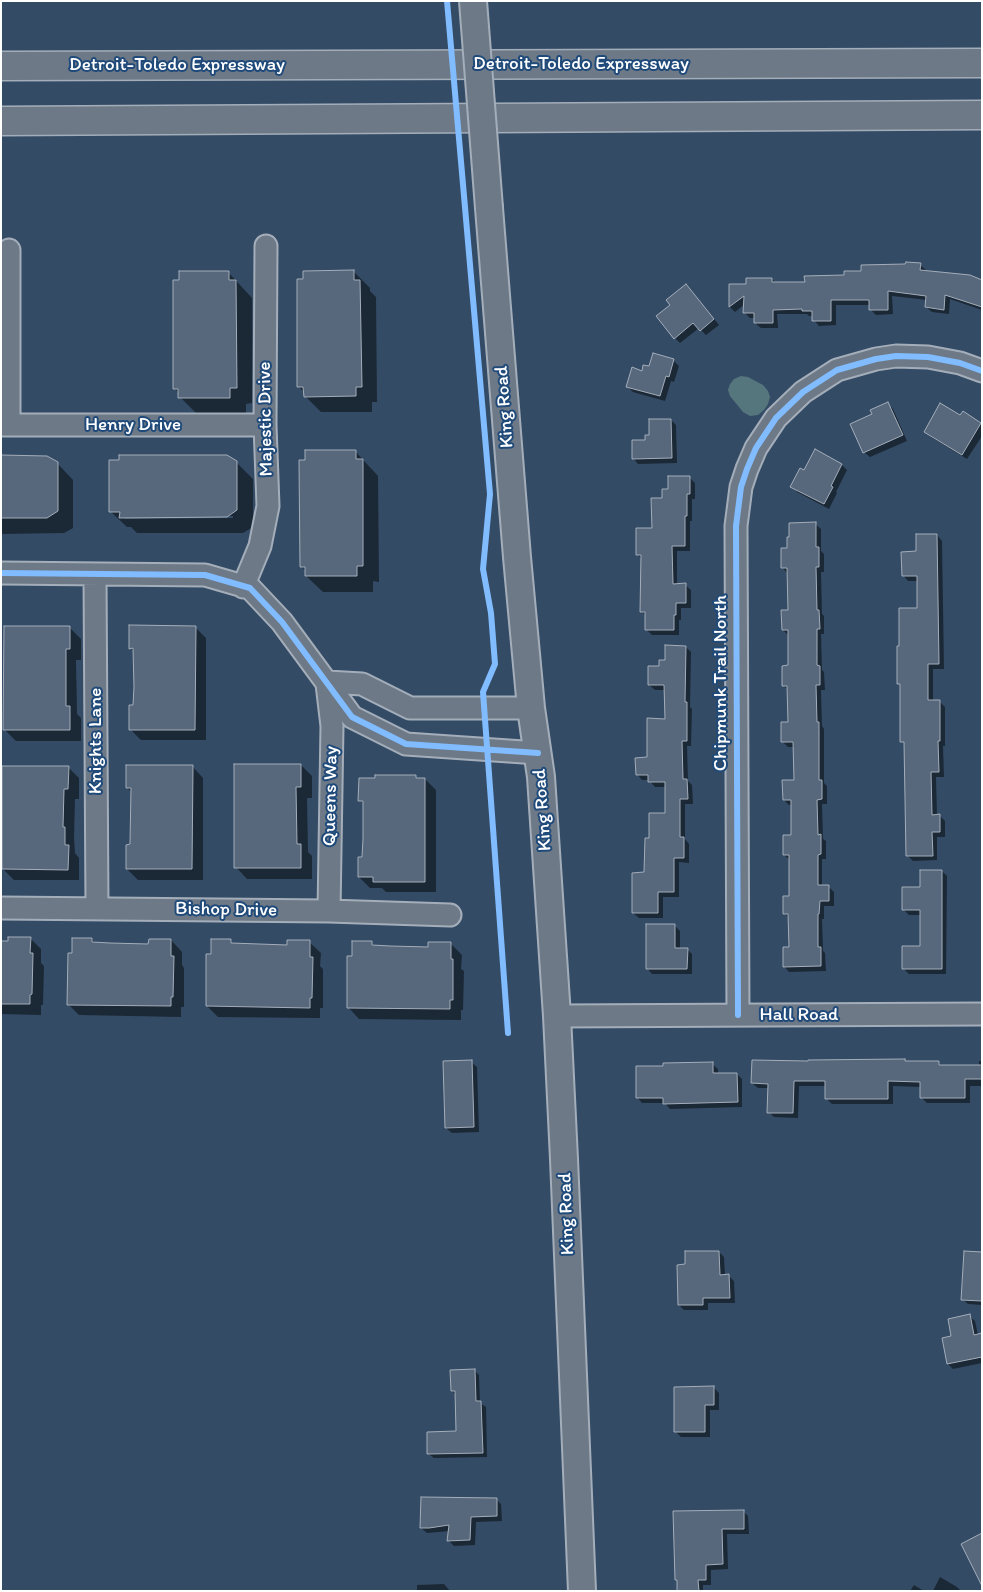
<!DOCTYPE html>
<html>
<head>
<meta charset="utf-8">
<style>
  body { margin:0 }
  #map { position:relative; width:983px; height:1592px; overflow:hidden; background:#344b65; font-family:Itim,sans-serif }
  canvas { display:block }
  .frame { position:absolute; inset:0; border:2px solid #fff; pointer-events:none }
</style>
</head>
<body>
<div id="map">
<canvas width="983" height="1592"></canvas>
<div class="frame"></div>
</div>
<script>
const context = document.querySelector('canvas').getContext('2d');
context.lineJoin = 'round';
function paint(path, color) { context.fillStyle = color; context.fill(path, 'evenodd'); }
const toPath = rows => new Path2D(rows.map(r => 'M' + r).join(''));
function strokePath(path, color, width, dash) { context.strokeStyle = color; context.lineWidth = width; context.lineCap = dash ? 'butt' : 'round'; context.setLineDash(dash || []); context.stroke(path); }
function label(font, color, halo, rows, align = 'center') {
  context.font = font + ' Itim,sans-serif'; context.lineWidth = 4; context.setLineDash([]); context.textBaseline = 'middle'; context.strokeStyle = halo; context.fillStyle = color; for (const [text, x, y, turn = 0] of rows) {
    context.save(); context.translate(x, y); context.rotate((+turn || 0) * Math.PI / 180); context.textAlign = isNaN(turn) ? turn : align; if (halo) context.strokeText(text, 0, 0); context.fillText(text, 0, 0); context.restore();
  }
}
paint(toPath([
  [741,376,748,377,763,385,768,391,770,397,768,404,764,410,758,415,750,416,743,412,730,396,728,390,730,384,734,379]
]), '#56767e');
paint(toPath([
  [920,265,926,270,926,272,982,281,982,310,950,299,949,314,932,312,926,307,927,300,892,296,893,314,876,315,870,309,870,305,836,305,836,325,819,326,814,320,814,316,809,316,807,314,777,314,778,328,761,328,755,323,755,318,750,318,745,313,745,304,735,312,730,307,730,285,747,285,772,279,776,283,806,283,862,272],
  [353,271,370,288,370,291,376,297,377,402,372,402,372,412,321,412,305,396,305,393,299,387],
  [228,272,252,298,252,403,246,404,246,413,196,413,180,397,180,394,174,388,180,282],
  [686,285,719,325,706,335,699,328,680,343,675,338,671,305],
  [673,360,679,366,674,382,671,381,665,401,633,392,627,386,642,372,650,368],
  [888,404,893,409,907,441,870,457,864,452,873,415],
  [961,417,982,425,982,436,967,459,931,437,925,431],
  [671,420,676,425,677,463,638,464,633,458,651,436],
  [355,451,378,476,379,582,373,581,373,592,323,592,306,576,307,572,301,566],
  [816,451,842,465,847,470,836,492,837,493,829,509,797,492,792,486,805,471],
  [1,457,57,463,73,480,73,528,64,533,1,534],
  [236,462,253,479,253,527,243,533,137,533,131,527,127,527,110,511],
  [125,516,233,516,233,518,125,519],
  [689,477,695,483,695,499,692,499,692,521,690,521,690,551,677,551,677,585,685,585,691,590,691,608,681,608,681,620,679,620,679,635,652,635,646,629,646,616,641,611,642,559,637,554,653,529,663,500,669,491],
  [815,524,821,529,821,551,824,554,824,572,821,572,822,614,824,616,824,634,821,634,822,670,824,672,825,690,821,690,822,726,824,729,824,783,827,786,827,804,822,804,823,839,826,841,826,859,822,859,822,886,828,886,834,892,834,906,824,906,824,919,822,919,823,951,825,953,826,971,789,972,784,966,790,948,790,919,784,913,790,898,790,860,784,855,792,836,792,805,789,805,784,800,796,781,795,747,788,747,783,742,789,723,789,691,783,685,790,667,788,635,783,630,789,611,787,573,782,567,788,549],
  [937,535,942,541,944,669,933,669,933,702,939,701,945,707,945,746,943,746,944,777,936,777,937,816,940,816,945,821,945,837,937,837,937,860,913,861,908,856,905,744,902,741,901,686,899,684,918,609,918,581,908,581,903,575,918,553],
  [195,627,206,638,206,740,141,740,130,729,134,706,135,652,130,648],
  [70,628,81,639,81,660,76,660,77,714,81,718,81,741,16,741,5,730],
  [686,647,691,652,690,707,692,709,691,746,687,746,688,781,692,785,693,804,685,804,685,839,689,844,689,863,679,862,679,897,663,897,663,918,639,918,633,913,645,874,650,840,667,815,666,787,655,787,649,780,642,780,637,774,648,759,666,720,666,690,655,690,649,685,660,667,666,661],
  [301,765,312,776,312,798,307,798,308,852,312,856,312,879,247,879,236,867],
  [192,766,203,778,203,880,138,880,127,869,131,846,132,792,127,788],
  [68,767,79,778,79,799,75,799,74,838,75,853,79,858,79,880,14,880,3,869],
  [415,777,418,779,425,779,436,790,436,892,386,892,382,888,370,888,359,877,363,859,365,805,360,800],
  [942,871,947,876,946,974,909,974,903,968,921,948,921,915,909,915,903,909,921,888],
  [675,926,680,931,680,949,687,949,692,954,692,974,652,974,647,968],
  [30,938,41,949,41,963,44,966,43,1005,41,1005,41,1015,1,1014,1,943],
  [92,939,96,944,150,945,171,940,182,952,182,965,184,968,184,1007,181,1007,181,1017,79,1015,68,1004,73,954],
  [230,940,234,945,288,946,309,942,321,953,320,966,323,969,323,1008,320,1008,320,1018,218,1017,207,1006,212,956],
  [371,942,376,947,429,948,451,944,462,955,461,969,464,971,463,1010,461,1010,461,1020,359,1019,348,1007,353,957],
  [979,1061,982,1061,982,1086,970,1086,970,1103,927,1103,922,1098,921,1087,893,1086,893,1104,832,1104,827,1099,826,1086,799,1086,798,1118,774,1117,769,1112,769,1088,758,1088,752,1083,906,1062,938,1062,942,1066,979,1066],
  [471,1062,477,1067,479,1132,452,1133,446,1128],
  [712,1064,718,1069,718,1074,737,1074,742,1079,742,1107,670,1109,665,1103,642,1103,637,1097],
  [719,1252,724,1257,725,1276,729,1276,734,1281,735,1303,708,1303,708,1310,684,1310,679,1305,686,1266],
  [982,1254,982,1305,968,1304,962,1299],
  [969,1316,975,1321,978,1335,982,1335,982,1363,953,1369,948,1364,943,1339,953,1337],
  [474,1370,479,1375,480,1403,486,1407,487,1457,434,1458,429,1454,457,1432,456,1395,452,1391],
  [713,1387,719,1393,719,1410,710,1410,710,1437,681,1437,676,1432],
  [496,1499,501,1504,502,1521,476,1522,475,1545,454,1546,448,1540,450,1531,427,1533,421,1528],
  [743,1511,748,1516,749,1534,727,1534,728,1569,711,1570,711,1585,703,1585,703,1591,679,1591,678,1582,676,1580,675,1512],
  [940,1577,957,1587,961,1591,933,1591],
  [444,1584,450,1591,417,1591,417,1585],
  [914,1585,924,1591,910,1591]
]), '#0007');
const building = toPath([
  [906,262,921,263,920,270,970,275,982,280,982,307,945,295,944,310,925,307,926,296,888,291,888,310,869,310,869,300,831,300,831,321,812,321,812,311,802,311,802,309,773,310,773,323,754,323,754,313,743,313,744,296,729,307,729,284,746,284,746,278,772,278,772,282,805,282,804,276,844,275,844,271,861,271,861,265,905,264,906,262],
  [354,270,354,280,360,280,362,387,356,387,356,396,304,397,303,387,297,387,297,279,303,279,303,271,354,270],
  [179,271,229,271,229,280,236,280,237,388,230,388,230,398,178,398,178,389,173,389,173,280,179,280,179,271],
  [686,284,714,319,700,331,693,323,674,339,656,316,670,305,666,300,686,284],
  [653,353,674,359,669,377,666,376,660,396,626,387,632,367,642,371,643,365,649,366,653,353],
  [888,402,903,435,863,453,850,424,872,414,870,410,888,402],
  [940,403,960,415,963,411,981,423,962,455,924,432,940,403],
  [649,419,671,419,672,458,632,459,632,440,645,440,645,435,649,435,649,419],
  [815,449,842,464,831,486,833,487,824,504,790,487,800,468,804,470,815,449],
  [305,450,356,450,356,459,363,459,363,566,357,566,357,576,305,576,305,567,300,567,299,460,305,460,305,450],
  [1,455,47,456,58,462,58,511,47,518,1,518,1,455],
  [119,455,227,455,237,461,237,510,227,517,119,518,120,512,109,512,109,460,119,460,119,455],
  [668,476,690,476,690,494,687,494,687,516,685,516,685,546,672,546,673,584,686,583,686,603,676,603,676,615,674,615,674,630,645,630,645,612,640,612,641,555,636,555,636,528,652,528,651,498,662,498,662,489,668,489,668,476],
  [816,522,816,547,819,547,819,567,816,567,817,610,819,610,820,629,817,629,817,665,820,666,820,685,816,685,817,722,819,722,819,780,822,780,822,799,817,800,818,835,821,834,821,854,818,855,818,885,829,885,829,901,820,901,819,914,818,914,818,947,821,947,821,966,783,967,783,947,789,947,788,914,783,914,783,896,789,896,789,855,783,855,783,835,791,835,791,800,783,800,782,780,794,780,793,742,781,742,781,722,788,722,787,686,782,686,782,666,788,665,788,630,782,630,781,610,788,610,787,568,781,568,781,548,787,548,787,537,789,537,789,523,816,522],
  [916,534,937,534,939,664,928,664,928,700,940,700,940,741,938,741,939,772,931,772,932,815,940,814,940,832,932,832,933,856,906,856,904,742,900,742,900,684,897,684,897,646,899,646,899,608,917,608,917,576,902,576,901,552,916,551,916,534],
  [129,625,196,626,195,730,129,730,129,705,133,705,134,687,133,648,129,649,129,625],
  [4,626,70,626,70,649,66,649,66,706,70,706,70,730,3,730,4,626],
  [665,645,686,646,685,702,687,702,687,741,682,741,683,779,687,779,688,799,680,799,680,837,684,837,684,858,674,858,674,892,658,892,658,913,632,913,632,873,644,872,645,838,649,838,649,813,665,813,665,782,648,782,648,775,636,775,635,758,647,757,647,718,665,719,664,685,648,685,648,666,659,666,659,660,665,660,665,645],
  [234,764,301,764,301,787,296,787,297,844,301,844,301,868,234,868,234,764],
  [126,765,193,765,192,869,126,869,126,845,130,844,131,788,126,788,126,765],
  [2,766,69,766,68,789,64,789,63,827,65,827,65,845,69,845,68,870,2,869,2,766],
  [375,775,416,775,416,778,425,778,425,882,373,882,373,877,358,877,358,857,362,857,363,839,363,801,358,801,359,778,375,778,375,775],
  [920,870,942,870,942,969,902,969,902,946,920,946,920,910,902,910,902,887,920,887,920,870],
  [646,924,675,924,675,948,688,948,687,969,646,969,646,924],
  [8,937,31,937,30,953,33,953,32,994,30,995,30,1004,1,1004,1,941,8,941,8,937],
  [72,938,92,938,92,942,110,943,148,944,149,939,171,939,171,956,174,956,173,997,171,997,171,1006,67,1005,68,953,72,953,72,938],
  [211,939,231,939,231,943,287,945,287,940,310,940,310,957,313,957,312,998,310,998,310,1008,206,1006,206,954,211,954,211,939],
  [352,941,372,941,372,945,390,946,428,947,428,942,451,942,451,959,453,959,453,1000,450,1000,450,1009,347,1008,347,956,352,956,352,941],
  [905,1059,905,1061,939,1061,939,1065,982,1065,982,1079,965,1079,965,1098,920,1098,920,1082,888,1081,888,1099,825,1099,825,1081,794,1081,793,1113,767,1113,768,1084,751,1083,752,1060,808,1061,808,1060,905,1059],
  [472,1060,474,1127,445,1128,443,1061,472,1060],
  [713,1062,713,1073,737,1073,738,1102,663,1104,663,1098,636,1098,636,1066,663,1066,663,1063,713,1062],
  [685,1251,719,1251,720,1275,729,1274,730,1298,703,1298,703,1305,678,1305,677,1265,685,1264,685,1251],
  [964,1251,982,1252,982,1301,961,1300,964,1251],
  [970,1314,974,1335,982,1333,982,1357,947,1364,942,1338,951,1336,948,1319,970,1314],
  [475,1369,476,1401,481,1401,483,1453,427,1454,427,1432,456,1431,455,1391,451,1391,450,1370,475,1369],
  [714,1386,714,1405,705,1405,705,1432,674,1432,674,1387,714,1386],
  [421,1497,497,1498,497,1516,471,1517,470,1540,447,1541,449,1525,429,1528,420,1528,421,1497],
  [744,1510,744,1529,722,1529,723,1564,706,1565,706,1580,698,1580,699,1591,677,1591,677,1580,675,1580,673,1511,744,1510],
  [982,1533,982,1586,961,1544,982,1533]
]);
paint(building, '#57677c');
strokePath(building, '#a4aeba', 1);
const minor = toPath([
  [1,425,265,425],
  [9,425,9,250],
  [1,573,205,575,250,588,282,622,352,717,406,744,538,753],
  [95,574,97,909],
  [243,587,260,546,268,506,265,425,266,246],
  [327,682,362,684,410,708,531,708],
  [327,684,332,726,329,911],
  [1,908,329,911,450,915],
  [738,1015,736,526,741,487,747,469,756,448,776,418,803,392,837,370,876,359,896,356,928,357,960,363,982,371],
  [557,1016,982,1014]
]);
const major = toPath([
  [489,208,517,557,531,708,541,777,557,1016,564,1159,582,1591]
]);
const highway = toPath([
  [1,66,982,63],
  [1,121,982,115]
]);
strokePath(minor, '#a4aeba', 25);
strokePath(major, '#a4aeba', 30);
strokePath(highway, '#a4aeba', 31);
strokePath(minor, '#6d7986', 21);
strokePath(major, '#6d7986', 26);
strokePath(highway, '#6d7986', 28);
const majorBridge = toPath([
  [473,1,489,208]
]);
strokePath(majorBridge, '#a4aeba', 30, []);
strokePath(majorBridge, '#6d7986', 26);
strokePath(toPath([
  [447,1,490,494,483,569,491,613,495,664,483,692,508,1033],
  [1,573,205,575,250,588,282,622,352,717,406,744,538,753],
  [738,1015,736,526,741,487,747,469,756,448,776,418,803,392,837,370,876,359,896,356,928,357,960,363,982,371]
]), '#80bcff', 6);
label('19px', '#fff', '#1f4a7a', [
  ["Detroit-Toledo Expressway",581,64],
  ["Detroit-Toledo Expressway",177,65],
  ["King Road",505,407,-94],
  ["Majestic Drive",266,419,-91],
  ["Henry Drive",133,425],
  ["Chipmunk Trail North",721,683,-90],
  ["Knights Lane",96,741,-90],
  ["Queens Way",331,796,-89],
  ["King Road",543,810,-94],
  ["Bishop Drive",226,910,1],
  ["Hall Road",799,1015],
  ["King Road",567,1214,-92]
]);
</script>
</body>
</html>
